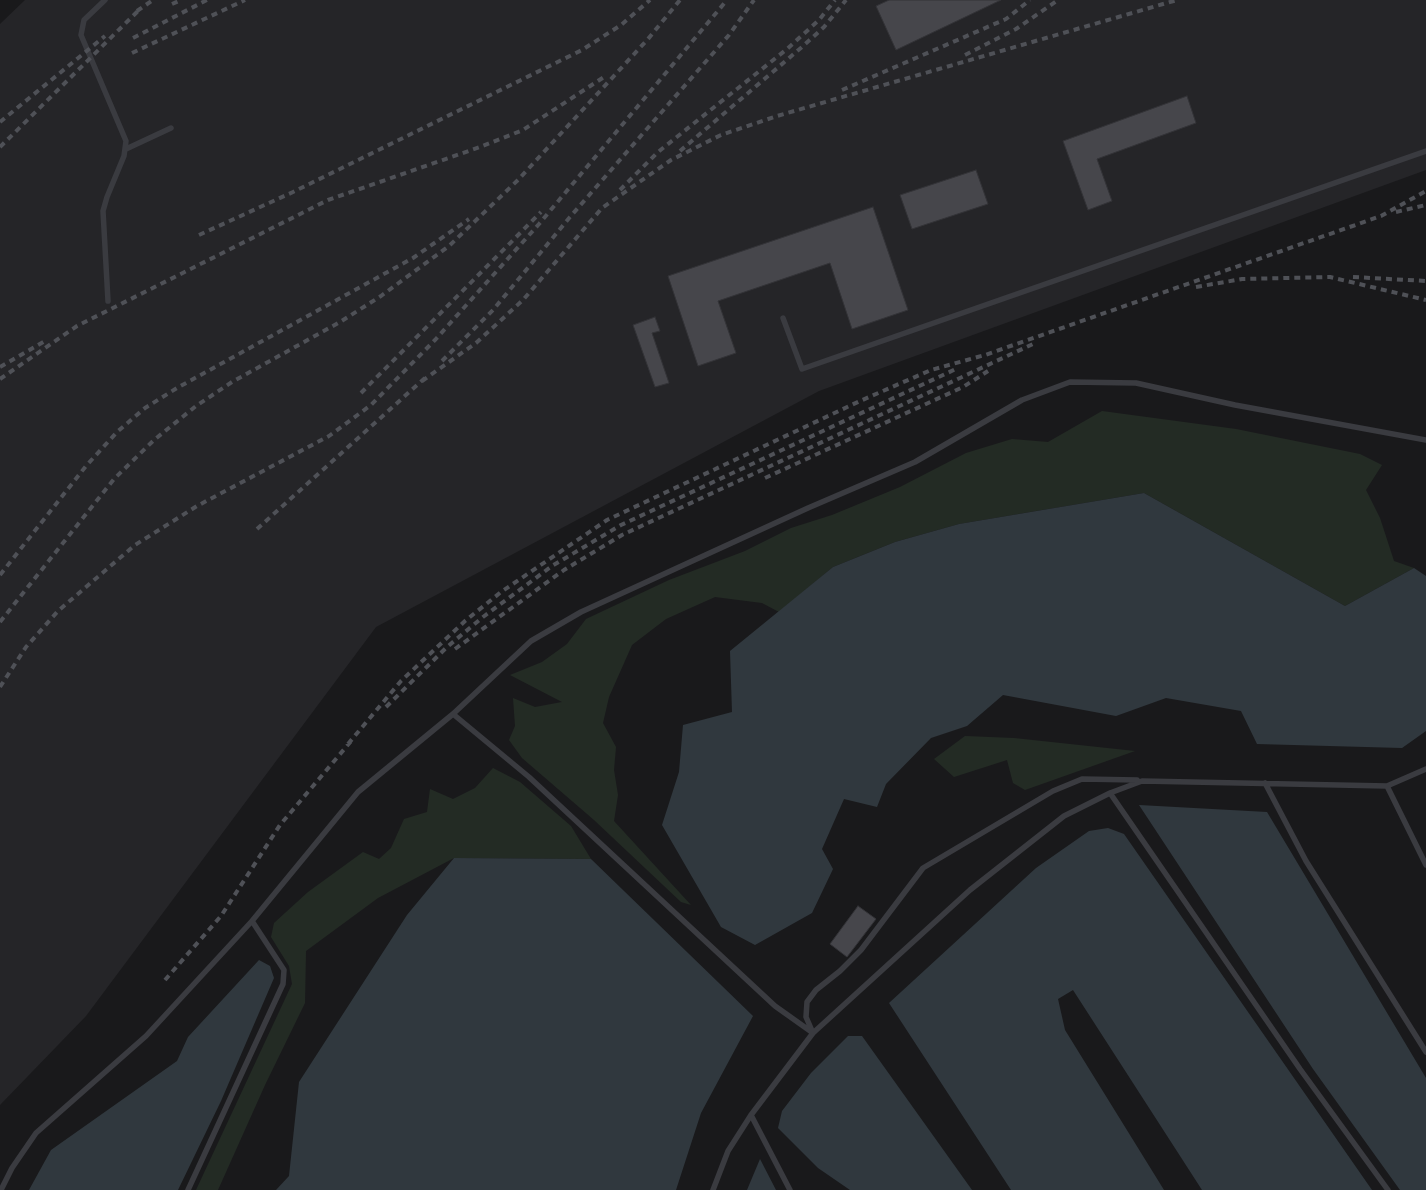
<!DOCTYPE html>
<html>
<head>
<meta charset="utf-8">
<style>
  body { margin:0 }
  canvas { display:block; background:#19191b }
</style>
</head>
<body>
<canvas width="1426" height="1190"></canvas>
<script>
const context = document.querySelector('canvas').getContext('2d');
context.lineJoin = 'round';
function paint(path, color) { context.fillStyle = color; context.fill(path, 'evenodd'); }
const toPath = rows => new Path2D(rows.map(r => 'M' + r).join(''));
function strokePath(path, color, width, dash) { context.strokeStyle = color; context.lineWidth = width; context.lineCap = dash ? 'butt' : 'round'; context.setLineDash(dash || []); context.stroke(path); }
paint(toPath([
  [25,0,1426,0,1426,170,819,391,376,627,86,1016,0,1105,0,24]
]), '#252528');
paint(toPath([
  [1102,411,1236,429,1360,454,1382,465,1366,490,1380,518,1394,561,1414,568,1345,606,1144,493,959,524,895,542,833,567,779,612,762,603,715,597,666,619,632,645,609,697,603,723,616,747,614,770,618,795,614,821,691,905,681,902,594,820,522,758,509,740,515,726,513,698,535,707,562,702,510,675,542,662,567,644,586,619,669,580,745,551,791,528,832,515,900,487,966,453,1012,439,1048,442],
  [965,736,1014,738,1135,751,1025,790,1013,783,1007,760,954,777,934,759],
  [493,768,520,782,571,826,591,859,454,858,378,898,306,951,305,1003,265,1085,218,1190,196,1190,292,984,289,966,271,937,274,923,308,892,363,852,379,859,391,848,404,819,427,812,430,789,453,799,475,788]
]), '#232b24');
paint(toPath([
  [1144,493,1345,606,1414,568,1426,576,1426,731,1402,748,1257,744,1241,711,1166,698,1116,716,1003,695,967,726,931,738,886,784,877,807,844,799,822,849,833,869,812,913,755,945,721,927,662,825,679,772,683,725,732,712,730,651,833,567,895,542,959,524],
  [1139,805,1267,812,1426,1078,1426,1190,1400,1190,1313,1069],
  [1108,828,1124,834,1372,1190,1202,1190,1073,990,1058,999,1065,1030,1164,1190,1011,1190,889,1003,1036,868,1089,831],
  [454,858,591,859,753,1016,701,1113,676,1190,276,1190,289,1176,299,1082,407,915],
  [259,960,270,966,274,978,221,1101,178,1190,29,1190,51,1150,177,1061,188,1037],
  [848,1036,862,1036,972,1190,850,1190,818,1168,778,1128,782,1111,811,1073],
  [760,1159,776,1190,747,1190]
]), '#30383e');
const building = toPath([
  [889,0,1001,0,896,50,876,6,889,0],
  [1187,96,1196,123,1097,159,1112,201,1088,210,1063,141,1187,96],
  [976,170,988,204,912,229,900,195,976,170],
  [873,207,908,310,852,329,830,263,718,301,736,353,698,366,668,276,873,207],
  [655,317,660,331,652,333,669,383,655,387,633,325,655,317],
  [858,906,876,919,847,957,830,944,858,906]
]);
paint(building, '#46464b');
strokePath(building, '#333337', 1);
strokePath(toPath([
  [105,0,84,20,81,35,126,141,124,156,107,197,103,211,108,301],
  [126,149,171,128],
  [783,318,802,369,1426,151],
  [453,714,529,777,775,1006,813,1033],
  [1265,783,1306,861,1426,1052],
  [1387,786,1426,865],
  [1110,793,1300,1069,1388,1190],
  [813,1033,806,1017,807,1002,816,990,840,971,861,950,923,868,1053,791,1082,779,1137,780],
  [751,1115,790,1190],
  [1,1190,12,1168,36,1133,146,1036,252,921,358,792,453,714,531,641,581,612,808,508,915,462,1022,400,1070,382,1136,383,1235,405,1426,440],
  [188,1190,283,984,284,970,252,921],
  [713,1190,728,1151,751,1115,813,1033,970,890,1064,816,1110,793,1142,781,1387,786,1426,769]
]), '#3a3b40', 5.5);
strokePath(toPath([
  [172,4,181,0],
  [137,11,153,0],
  [133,38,207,0],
  [132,53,245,0],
  [965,55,1016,29,1058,0],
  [842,90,1006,19,1030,0],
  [0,122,105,36],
  [0,147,141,8],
  [680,151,802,47,824,27,846,0],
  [620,190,658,152,787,49,819,20,835,0],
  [1396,212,1426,205],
  [199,235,293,192,582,50,621,25,650,0],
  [1353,277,1426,281],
  [1196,287,1242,279,1330,277,1426,300],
  [442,361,493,310,570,217,729,35,754,0],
  [0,367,45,341],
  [0,379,77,326,328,200,480,147,523,130,607,75],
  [422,381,476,343,523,300,602,208,671,160,721,135,777,116,1177,0],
  [361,393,541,212],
  [765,478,963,387,988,371],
  [257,529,426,377],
  [0,575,86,466,117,432,145,408,177,388,413,258,469,219],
  [0,622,114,479,154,440,196,406,232,382,340,322,381,296,449,246,518,180,648,39,680,0],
  [455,649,564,570,622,535,1033,344],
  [0,687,26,647,58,611,135,545,197,506,329,436,371,405,435,340,539,224,727,0],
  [386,707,447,647,483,617,552,566,621,525,958,368],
  [348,744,401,681,465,621,501,592,607,520,860,401,931,370,985,355,1381,216,1426,191],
  [165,980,221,916,280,825,352,740]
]), '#4f5157', 4, [6, 5]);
</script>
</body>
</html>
